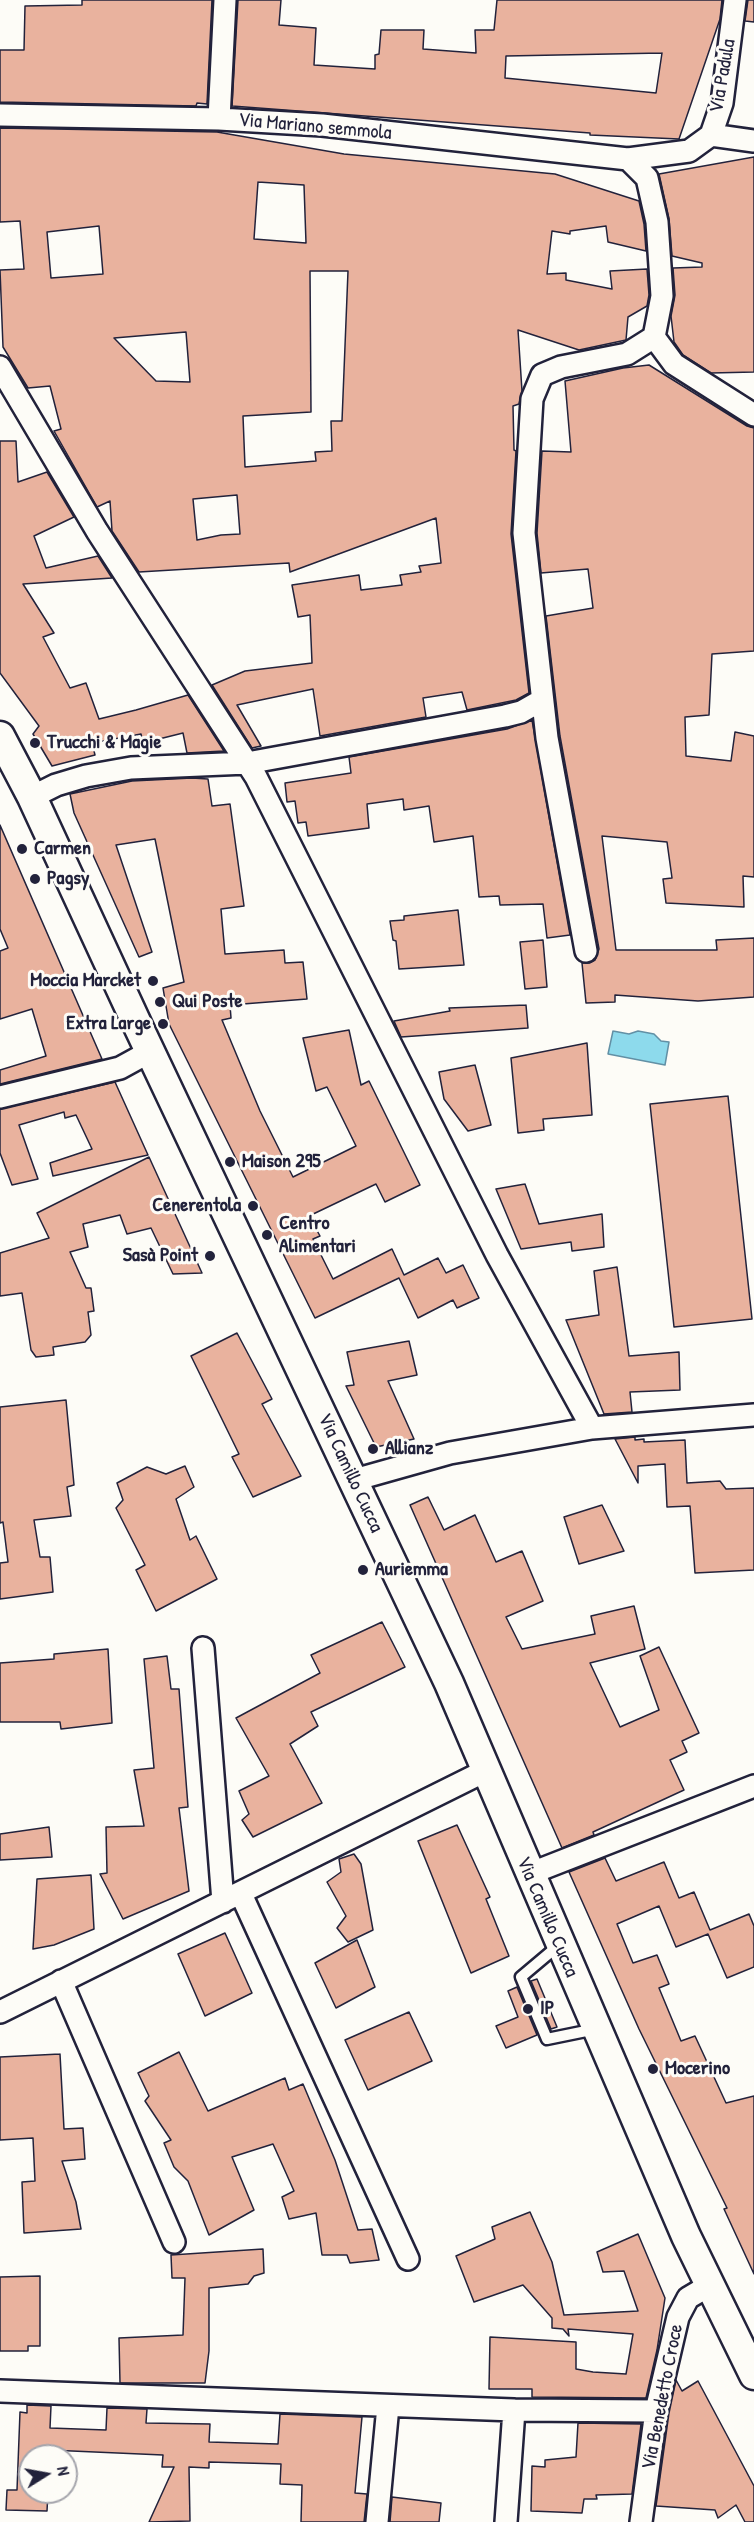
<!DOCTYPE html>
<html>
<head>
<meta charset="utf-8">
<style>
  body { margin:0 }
  #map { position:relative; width:754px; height:2522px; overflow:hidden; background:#fdfcf7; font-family:"Patrick Hand",sans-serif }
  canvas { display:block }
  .north { position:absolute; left:18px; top:2444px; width:60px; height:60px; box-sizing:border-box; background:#fdfcf7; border:2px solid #a5a5ac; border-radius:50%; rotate:79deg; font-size:16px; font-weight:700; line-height:24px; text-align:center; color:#22223b }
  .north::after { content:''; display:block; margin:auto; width:21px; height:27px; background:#22223b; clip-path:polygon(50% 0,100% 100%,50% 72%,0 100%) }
</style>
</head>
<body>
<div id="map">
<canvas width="754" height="2522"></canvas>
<div class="north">N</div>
</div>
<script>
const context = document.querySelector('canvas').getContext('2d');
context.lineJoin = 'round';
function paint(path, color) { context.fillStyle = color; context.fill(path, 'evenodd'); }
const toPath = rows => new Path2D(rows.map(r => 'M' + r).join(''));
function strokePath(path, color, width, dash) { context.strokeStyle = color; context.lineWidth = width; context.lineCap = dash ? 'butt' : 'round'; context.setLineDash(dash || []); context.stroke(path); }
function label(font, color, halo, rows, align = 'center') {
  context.font = font + ' "Patrick Hand",sans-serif'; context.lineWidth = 6; context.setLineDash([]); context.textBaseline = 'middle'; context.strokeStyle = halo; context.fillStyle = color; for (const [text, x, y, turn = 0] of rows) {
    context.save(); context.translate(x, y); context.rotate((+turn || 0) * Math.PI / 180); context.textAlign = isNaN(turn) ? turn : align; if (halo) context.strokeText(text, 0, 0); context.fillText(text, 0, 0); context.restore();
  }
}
const water = toPath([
  [613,1031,629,1034,638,1031,654,1034,661,1041,669,1042,665,1065,608,1054,613,1031]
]);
paint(water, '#8ddaec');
strokePath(water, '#6290a5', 1.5);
const building = toPath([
  [82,0,212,0,207,104,197,103,196,106,0,102,0,50,24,50,25,6,82,5,82,0],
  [238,0,281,0,279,25,316,28,314,65,375,69,375,55,379,54,381,30,424,30,423,49,476,53,475,30,494,30,497,0,722,0,720,19,679,139,590,135,590,133,232,106,238,0],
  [662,53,656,93,505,78,506,56,662,53],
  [748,0,754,0,754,22,745,21,748,0],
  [0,128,217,132,344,154,555,174,639,201,644,224,646,251,608,242,606,226,570,231,570,234,552,231,547,274,566,273,566,280,612,289,610,271,647,269,649,295,647,306,628,317,626,340,579,350,518,330,522,391,519,404,513,406,514,450,516,451,511,534,529,693,516,700,467,710,462,692,423,698,426,717,320,736,313,689,237,705,261,746,252,748,212,685,245,671,312,663,310,615,298,617,292,585,359,575,361,590,402,585,400,575,421,572,419,566,441,563,436,518,290,572,289,563,139,572,112,531,110,501,97,507,54,431,61,429,50,386,28,388,3,347,0,270,24,269,20,221,0,222,0,128],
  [258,182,304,185,306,243,254,239,258,182],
  [99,226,103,274,51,278,47,232,99,226],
  [310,271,348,271,342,421,331,421,332,451,315,452,316,461,245,467,243,416,311,412,310,271],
  [186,332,190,382,156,381,114,338,186,332],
  [237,495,240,534,221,535,197,540,193,499,237,495],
  [754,157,754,372,711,373,683,355,674,342,671,316,675,295,673,268,702,267,702,263,672,256,669,219,659,174,754,157],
  [649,365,747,426,754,428,754,651,712,654,709,715,685,717,686,756,731,761,735,732,754,736,754,877,743,876,744,907,666,903,663,879,672,878,667,842,602,836,616,950,717,950,716,940,754,938,754,997,698,1001,615,995,615,1002,586,1003,582,963,589,963,595,960,599,949,560,736,546,616,593,608,588,569,541,573,537,533,542,451,571,452,565,381,623,368,649,365],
  [0,441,16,441,18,482,47,472,74,517,34,536,46,568,98,556,112,578,23,584,54,633,43,637,70,688,86,683,99,719,136,710,188,695,224,751,187,753,183,733,143,743,141,734,92,743,95,755,52,766,33,734,39,726,0,673,0,441],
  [532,720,570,935,547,938,543,904,500,905,499,896,479,897,473,836,434,842,429,806,404,810,403,799,367,804,369,828,308,836,306,822,298,823,295,801,287,802,285,783,351,773,349,757,507,729,532,720],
  [192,778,208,779,212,806,230,804,244,906,221,909,225,954,284,950,285,963,303,962,307,999,230,1005,231,1018,222,1020,260,1111,293,1177,356,1146,327,1087,316,1091,303,1038,349,1030,361,1085,369,1081,420,1185,385,1202,376,1184,309,1216,320,1236,313,1239,333,1279,392,1249,404,1275,438,1258,446,1273,463,1265,479,1298,457,1308,453,1300,418,1318,399,1278,315,1318,169,1024,163,988,184,982,155,839,116,845,152,952,139,957,74,813,70,794,132,781,192,778],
  [0,825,102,1059,0,1084,0,1070,46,1056,32,1009,0,1019,0,951,8,948,0,929,0,825],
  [458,910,464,965,399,969,396,941,393,940,390,921,404,920,404,916,458,910],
  [543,940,547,987,525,989,520,942,543,940],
  [526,1005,528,1028,401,1037,394,1021,450,1011,449,1008,526,1005],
  [587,1043,592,1115,543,1119,544,1130,518,1133,511,1058,587,1043],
  [475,1065,491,1125,468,1131,444,1099,439,1072,475,1065],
  [115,1082,148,1155,53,1176,50,1163,92,1149,76,1115,65,1118,64,1112,19,1125,38,1179,12,1185,0,1153,0,1109,115,1082],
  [728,1096,752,1319,674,1327,650,1104,728,1096],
  [149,1157,202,1273,173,1274,151,1228,127,1234,120,1215,83,1224,88,1247,70,1252,86,1288,91,1288,94,1311,88,1312,91,1335,85,1342,53,1347,54,1355,36,1357,31,1350,22,1293,0,1296,0,1253,49,1238,37,1213,149,1157],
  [525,1184,539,1224,602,1214,604,1247,572,1251,571,1242,521,1249,496,1189,525,1184],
  [617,1267,629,1356,679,1352,680,1390,630,1392,632,1412,604,1414,566,1320,599,1315,594,1271,617,1267],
  [237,1333,272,1399,262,1404,301,1476,253,1497,232,1457,239,1454,191,1356,237,1333],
  [409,1341,417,1375,388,1381,414,1439,376,1447,346,1386,354,1385,347,1352,409,1341],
  [66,1400,74,1485,67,1487,71,1516,34,1520,40,1557,50,1557,53,1592,0,1599,0,1563,8,1562,3,1522,0,1523,0,1407,66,1400],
  [635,1437,635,1440,644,1439,644,1442,685,1440,687,1483,720,1481,726,1489,754,1488,754,1570,695,1573,690,1506,667,1507,665,1464,638,1466,638,1483,615,1439,635,1437],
  [185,1466,194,1487,176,1499,190,1540,196,1536,217,1579,156,1611,136,1570,145,1565,116,1508,123,1500,117,1483,147,1467,166,1474,185,1466],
  [428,1497,444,1530,475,1515,496,1562,522,1551,543,1601,506,1617,522,1649,595,1634,591,1616,634,1606,645,1649,590,1663,620,1727,659,1710,640,1656,659,1647,699,1733,682,1741,687,1752,670,1760,684,1790,593,1832,594,1835,562,1848,410,1505,428,1497],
  [602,1505,624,1551,579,1564,564,1517,602,1505],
  [382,1622,405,1667,311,1712,318,1726,290,1744,322,1803,253,1837,242,1820,249,1814,239,1791,269,1776,236,1718,320,1673,311,1655,382,1622],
  [108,1649,112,1723,61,1729,60,1722,0,1722,0,1663,54,1659,54,1654,108,1649],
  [167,1656,171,1689,179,1689,188,1807,179,1808,189,1891,123,1919,100,1874,107,1873,106,1827,144,1826,134,1770,154,1768,144,1659,167,1656],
  [457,1825,490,1897,486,1899,509,1956,471,1973,418,1841,457,1825],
  [49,1827,52,1857,0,1860,0,1834,49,1827],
  [354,1854,361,1864,373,1930,348,1942,337,1928,346,1916,327,1882,341,1872,339,1859,354,1854],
  [605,1858,616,1881,664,1862,679,1898,694,1892,710,1930,749,1914,754,1926,754,1967,727,1978,708,1934,676,1947,659,1906,617,1924,633,1963,657,1955,669,1984,659,1988,681,2041,695,2036,726,2103,754,2096,754,2274,724,2209,727,2208,639,2029,569,1872,605,1858],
  [91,1875,94,1929,54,1945,33,1949,37,1879,91,1875],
  [225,1933,252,1993,205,2016,178,1954,225,1933],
  [357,1940,375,1987,336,2008,315,1963,357,1940],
  [537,1979,557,2027,551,2029,531,1981,537,1979],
  [517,1987,537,2035,506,2048,496,2026,518,2017,508,1991,517,1987],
  [409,2012,432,2061,368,2090,345,2040,409,2012],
  [179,2052,208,2111,285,2078,289,2090,303,2084,335,2160,358,2230,372,2229,379,2260,350,2263,347,2255,322,2255,316,2213,289,2219,282,2197,294,2191,273,2144,232,2157,254,2210,209,2235,188,2181,174,2167,164,2143,171,2140,145,2101,149,2096,138,2073,179,2052],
  [60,2054,64,2129,83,2128,85,2159,62,2161,76,2202,81,2229,24,2233,22,2182,35,2181,33,2138,0,2140,0,2057,60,2054],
  [530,2212,552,2262,564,2315,638,2311,624,2271,603,2272,597,2252,638,2234,665,2298,657,2350,646,2398,532,2397,532,2389,489,2389,490,2337,576,2342,576,2369,593,2372,626,2374,633,2334,568,2329,569,2336,563,2329,552,2328,552,2318,523,2285,474,2302,456,2256,495,2239,492,2227,530,2212],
  [263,2249,264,2273,254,2276,248,2284,209,2288,209,2351,205,2383,120,2383,119,2338,183,2335,185,2278,172,2278,171,2255,263,2249],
  [40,2276,40,2346,28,2346,28,2351,0,2351,0,2277,40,2276],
  [676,2380,682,2391,698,2381,754,2486,754,2522,745,2522,736,2505,718,2518,715,2510,656,2506,669,2413,676,2380],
  [27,2405,51,2406,50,2428,106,2430,107,2408,147,2409,146,2423,210,2424,209,2442,278,2444,280,2414,362,2417,355,2493,367,2494,364,2522,301,2522,302,2485,280,2484,281,2464,209,2462,209,2468,189,2467,190,2521,149,2522,174,2467,162,2467,163,2455,49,2450,49,2456,30,2456,30,2492,48,2492,47,2511,6,2510,7,2490,17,2490,20,2412,27,2413,27,2405],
  [578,2423,641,2424,632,2494,596,2495,597,2499,584,2499,582,2513,531,2511,532,2466,545,2467,545,2460,576,2457,578,2423],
  [392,2497,441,2503,439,2522,390,2522,392,2497]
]);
paint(building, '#e9b29e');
strokePath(building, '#22223b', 1.5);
const lane = toPath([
  [559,1945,521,1977,547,2039,596,2029]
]);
const street = toPath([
  [0,115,219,119,322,125,628,159,689,151,711,135,722,103,735,0],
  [219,119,225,0],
  [711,135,754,141],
  [628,159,647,178,657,222,662,296,654,337,674,364,754,415],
  [0,367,97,531,256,777,497,1255,592,1428],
  [32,797,56,785,86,776,131,768,247,763,505,716,521,712,542,700],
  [586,951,547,738,524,533,532,399,542,375,561,367,627,354,654,337],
  [0,1097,120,1068,151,1051],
  [354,1480,450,1453,592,1428,754,1415],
  [203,1648,223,1902],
  [529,1874,754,1786],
  [241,1894,408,2259],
  [61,1981,174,2242],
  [0,2012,485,1771],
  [0,2391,514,2410,656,2411],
  [377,2522,388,2406],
  [506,2522,514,2410],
  [641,2522,656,2411,678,2317,688,2298,710,2285]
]);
const secondary = toPath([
  [0,736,32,797,138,1026,449,1683,686,2236,754,2375]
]);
strokePath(lane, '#22223b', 15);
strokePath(street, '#22223b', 26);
strokePath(secondary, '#22223b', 33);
strokePath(lane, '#fdfcf7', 10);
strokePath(street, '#fdfcf7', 21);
strokePath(secondary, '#fdfcf7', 28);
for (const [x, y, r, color] of [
  [35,743,6,"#22223b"],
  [22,849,6,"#22223b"],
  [35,879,6,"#22223b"],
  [153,981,6,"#22223b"],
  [160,1002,6,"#22223b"],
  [163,1024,6,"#22223b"],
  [230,1162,6,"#22223b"],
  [253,1206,6,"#22223b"],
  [267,1235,6,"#22223b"],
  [210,1256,6,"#22223b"],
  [373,1449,6,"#22223b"],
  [363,1570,6,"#22223b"],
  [528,2009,6,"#22223b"],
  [653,2069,6,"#22223b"]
]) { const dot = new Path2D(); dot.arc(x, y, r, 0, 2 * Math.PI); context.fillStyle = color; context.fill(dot); strokePath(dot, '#fdfcf7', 2); }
label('20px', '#22223b', '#fdfcf7', [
  ["Via Padula",723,76,-80],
  ["Via Mariano semmola",315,127,5],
  ["Via Camillo Cucca",350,1473,65],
  ["Via Camillo Cucca",547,1917,67],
  ["Via Benedetto Croce",663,2397,-79]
]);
label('bold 20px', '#22223b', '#fdfcf7', [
  ["Trucchi & Magie",47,743],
  ["Carmen",34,849],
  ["Pagsy",47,879],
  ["Moccia Marcket",141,981,"right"],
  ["Qui Poste",172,1002],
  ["Extra Large",151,1024,"right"],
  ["Maison 295",242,1162],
  ["Cenerentola",241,1206,"right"],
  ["Centro",279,1224],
  ["Alimentari",279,1247],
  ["Sasà Point",198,1256,"right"],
  ["Allianz",385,1449],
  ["Auriemma",375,1570],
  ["IP",540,2009],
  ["Mocerino",665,2069]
], 'left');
</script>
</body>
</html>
